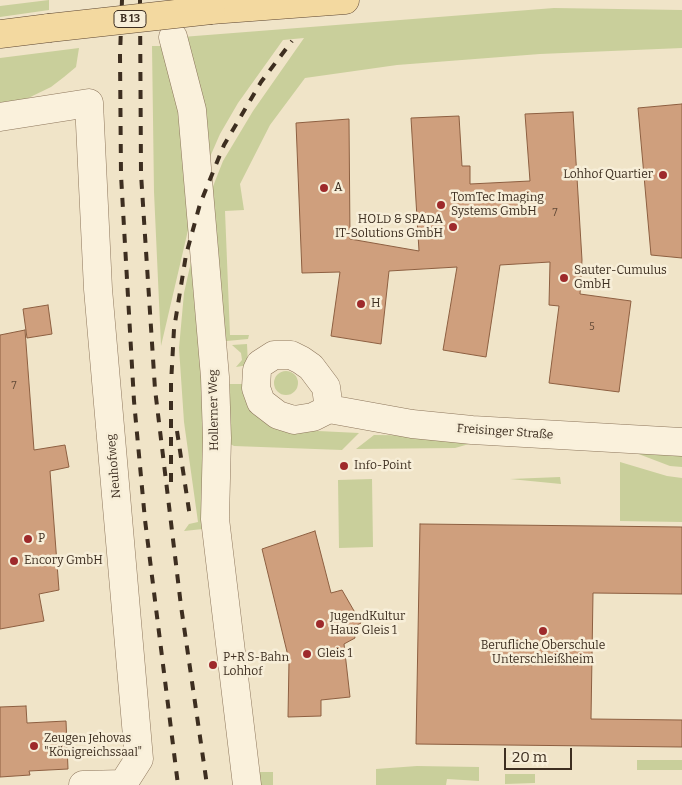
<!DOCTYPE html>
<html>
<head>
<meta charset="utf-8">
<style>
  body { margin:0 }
  #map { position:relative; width:682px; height:785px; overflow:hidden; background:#f0e4c8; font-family:Bitter,serif }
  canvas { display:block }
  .scale { position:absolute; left:504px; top:748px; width:68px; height:22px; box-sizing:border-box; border:2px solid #3d2e20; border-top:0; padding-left:6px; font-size:15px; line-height:18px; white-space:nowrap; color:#3d2e20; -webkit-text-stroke:4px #f7eed8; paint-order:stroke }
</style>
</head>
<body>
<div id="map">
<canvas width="682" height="785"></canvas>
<div class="scale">20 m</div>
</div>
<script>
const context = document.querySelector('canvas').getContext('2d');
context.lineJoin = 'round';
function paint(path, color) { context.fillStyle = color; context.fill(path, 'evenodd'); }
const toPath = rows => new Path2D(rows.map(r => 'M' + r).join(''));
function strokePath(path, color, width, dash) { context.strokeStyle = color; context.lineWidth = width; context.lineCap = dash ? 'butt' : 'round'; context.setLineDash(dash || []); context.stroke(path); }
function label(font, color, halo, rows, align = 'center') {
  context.font = font + ' Bitter,serif'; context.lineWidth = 5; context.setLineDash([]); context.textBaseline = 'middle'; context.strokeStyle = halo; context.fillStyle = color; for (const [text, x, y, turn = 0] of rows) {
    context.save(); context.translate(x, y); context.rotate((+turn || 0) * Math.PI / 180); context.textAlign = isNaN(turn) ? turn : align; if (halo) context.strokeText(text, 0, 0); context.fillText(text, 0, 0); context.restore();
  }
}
paint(toPath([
  [49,0,49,10,0,17,0,6],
  [554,8,682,10,682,48,540,54,397,65,305,78,270,125,240,184,244,210,225,211,230,335,249,335,248,339,216,342,208,199,223,161,253,111,304,38,283,40,238,103,220,134,206,166,182,37],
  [152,46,165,46,183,118,192,213,161,346,154,192],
  [79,48,76,67,64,77,51,87,18,103,0,105,0,58],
  [193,253,208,453,203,529,184,531,189,524,198,522,184,422,179,348,184,293],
  [247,344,248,365,236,367,242,360,241,353,232,345],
  '274 383a12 12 0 1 1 24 0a12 12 0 1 1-24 0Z',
  [224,384,242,384,254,412,263,421,277,429,359,433,342,450,234,446,228,443],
  [374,435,452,436,469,444,455,448,356,449],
  [628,450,682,453,682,467,670,466],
  [620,462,667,476,682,478,682,522,620,521],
  [560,477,561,484,510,479],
  [372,479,373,547,339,548,338,480],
  [637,760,682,760,682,770,637,770],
  [417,766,479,767,479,781,447,779,446,785,376,785,376,769],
  [257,772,273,772,273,785,255,785],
  [505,774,535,774,535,783,505,784]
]), '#c9cf9b');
const building = toPath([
  [682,104,682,258,651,255,638,108,682,104],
  [573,112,582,260,580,294,631,301,619,392,549,383,559,306,549,305,550,262,500,265,486,357,443,350,457,267,389,271,381,344,331,336,340,272,302,273,296,123,349,119,350,239,419,251,411,118,459,116,462,166,470,166,470,184,530,181,525,114,573,112],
  [48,305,52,334,27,338,23,309,48,305],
  [25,330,34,450,65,445,69,467,50,471,59,590,39,594,44,621,0,629,0,335,25,330],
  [420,524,682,527,682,594,593,593,591,719,682,720,682,747,416,744,420,524],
  [315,531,331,593,342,590,361,623,353,627,355,638,344,644,350,697,321,700,321,716,288,717,289,660,262,549,315,531],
  [26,706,27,723,66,721,68,769,29,771,30,775,0,777,0,707,26,706]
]);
paint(building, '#cf9f7d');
strokePath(building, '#8d5f41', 1);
const minor = toPath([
  [173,37,192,110,215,377,217,438,215,519,247,785],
  [0,117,89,103,98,289,139,759,123,784,83,785],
  [329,409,326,387,311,367,301,360,291,355,274,355,260,364,257,370,256,388,261,402,278,415,294,420,313,417,329,409,412,424,472,430,682,442]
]);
const major = toPath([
  [211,10,345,0],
  [0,34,49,28]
]);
strokePath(minor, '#8d765c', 29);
strokePath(major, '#5b4430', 29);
strokePath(minor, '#faf1dc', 28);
strokePath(major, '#f3d9a0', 28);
strokePath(toPath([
  [122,0,120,55,121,175,134,401,145,520,178,785],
  [140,0,141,174,155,389,181,606,207,785],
  [177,431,190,517],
  [171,482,171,384,174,329,186,255,200,204,224,145,261,82,292,41]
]), '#3d2e20', 4, [9, 9]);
const majorBridge = toPath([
  [49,28,211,10]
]);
strokePath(majorBridge, '#5b4430', 29, []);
strokePath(majorBridge, '#f3d9a0', 28);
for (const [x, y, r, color] of [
  [663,175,5,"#9e2a2b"],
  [324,188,5,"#9e2a2b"],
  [441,205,5,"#9e2a2b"],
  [453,227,5,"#9e2a2b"],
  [564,278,5,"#9e2a2b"],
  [361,304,5,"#9e2a2b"],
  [344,466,5,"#9e2a2b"],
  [28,539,5,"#9e2a2b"],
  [14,561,5,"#9e2a2b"],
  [320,624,5,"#9e2a2b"],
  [543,631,5,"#9e2a2b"],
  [307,654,5,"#9e2a2b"],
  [213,665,5,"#9e2a2b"],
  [34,746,5,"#9e2a2b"]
]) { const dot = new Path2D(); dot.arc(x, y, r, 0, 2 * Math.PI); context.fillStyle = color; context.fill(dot); strokePath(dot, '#f7eed8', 2); }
label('10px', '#624a37', null, [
  ["7",555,213],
  ["5",592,327],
  ["7",14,386]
]);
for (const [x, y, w] of [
  [130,19,32]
]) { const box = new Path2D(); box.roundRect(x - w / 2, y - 8.5, w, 17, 4); context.fillStyle = '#f7eed8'; context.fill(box); strokePath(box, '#3d2e20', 1); }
label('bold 11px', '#3d2e20', null, [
  ["B 13",130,19]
]);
label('12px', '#3d2e20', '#f7eed8', [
  ["Lohhof Quartier",653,175,"right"],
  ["A",334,188],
  ["TomTec Imaging",451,198],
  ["Systems GmbH",451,212],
  ["HOLD & SPADA",443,220,"right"],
  ["IT-Solutions GmbH",443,234,"right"],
  ["Sauter-Cumulus",574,271],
  ["GmbH",574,285],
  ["H",371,304],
  ["Info-Point",354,466],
  ["P",38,539],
  ["Encory GmbH",24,561],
  ["JugendKultur",330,617],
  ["Haus Gleis 1",330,631],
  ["Berufliche Oberschule",543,646,"center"],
  ["Unterschleißheim",543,660,"center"],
  ["Gleis 1",317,654],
  ["P+R S-Bahn",223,658],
  ["Lohhof",223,672],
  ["Zeugen Jehovas",44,739],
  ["\"Königreichssaal\"",44,753]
], 'left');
label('12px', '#3d2e20', '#f7eed8', [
  ["Hollerner Weg",214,410,-91],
  ["Freisinger Straße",505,432,4],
  ["Neuhofweg",114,466,-95]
]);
</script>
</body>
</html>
